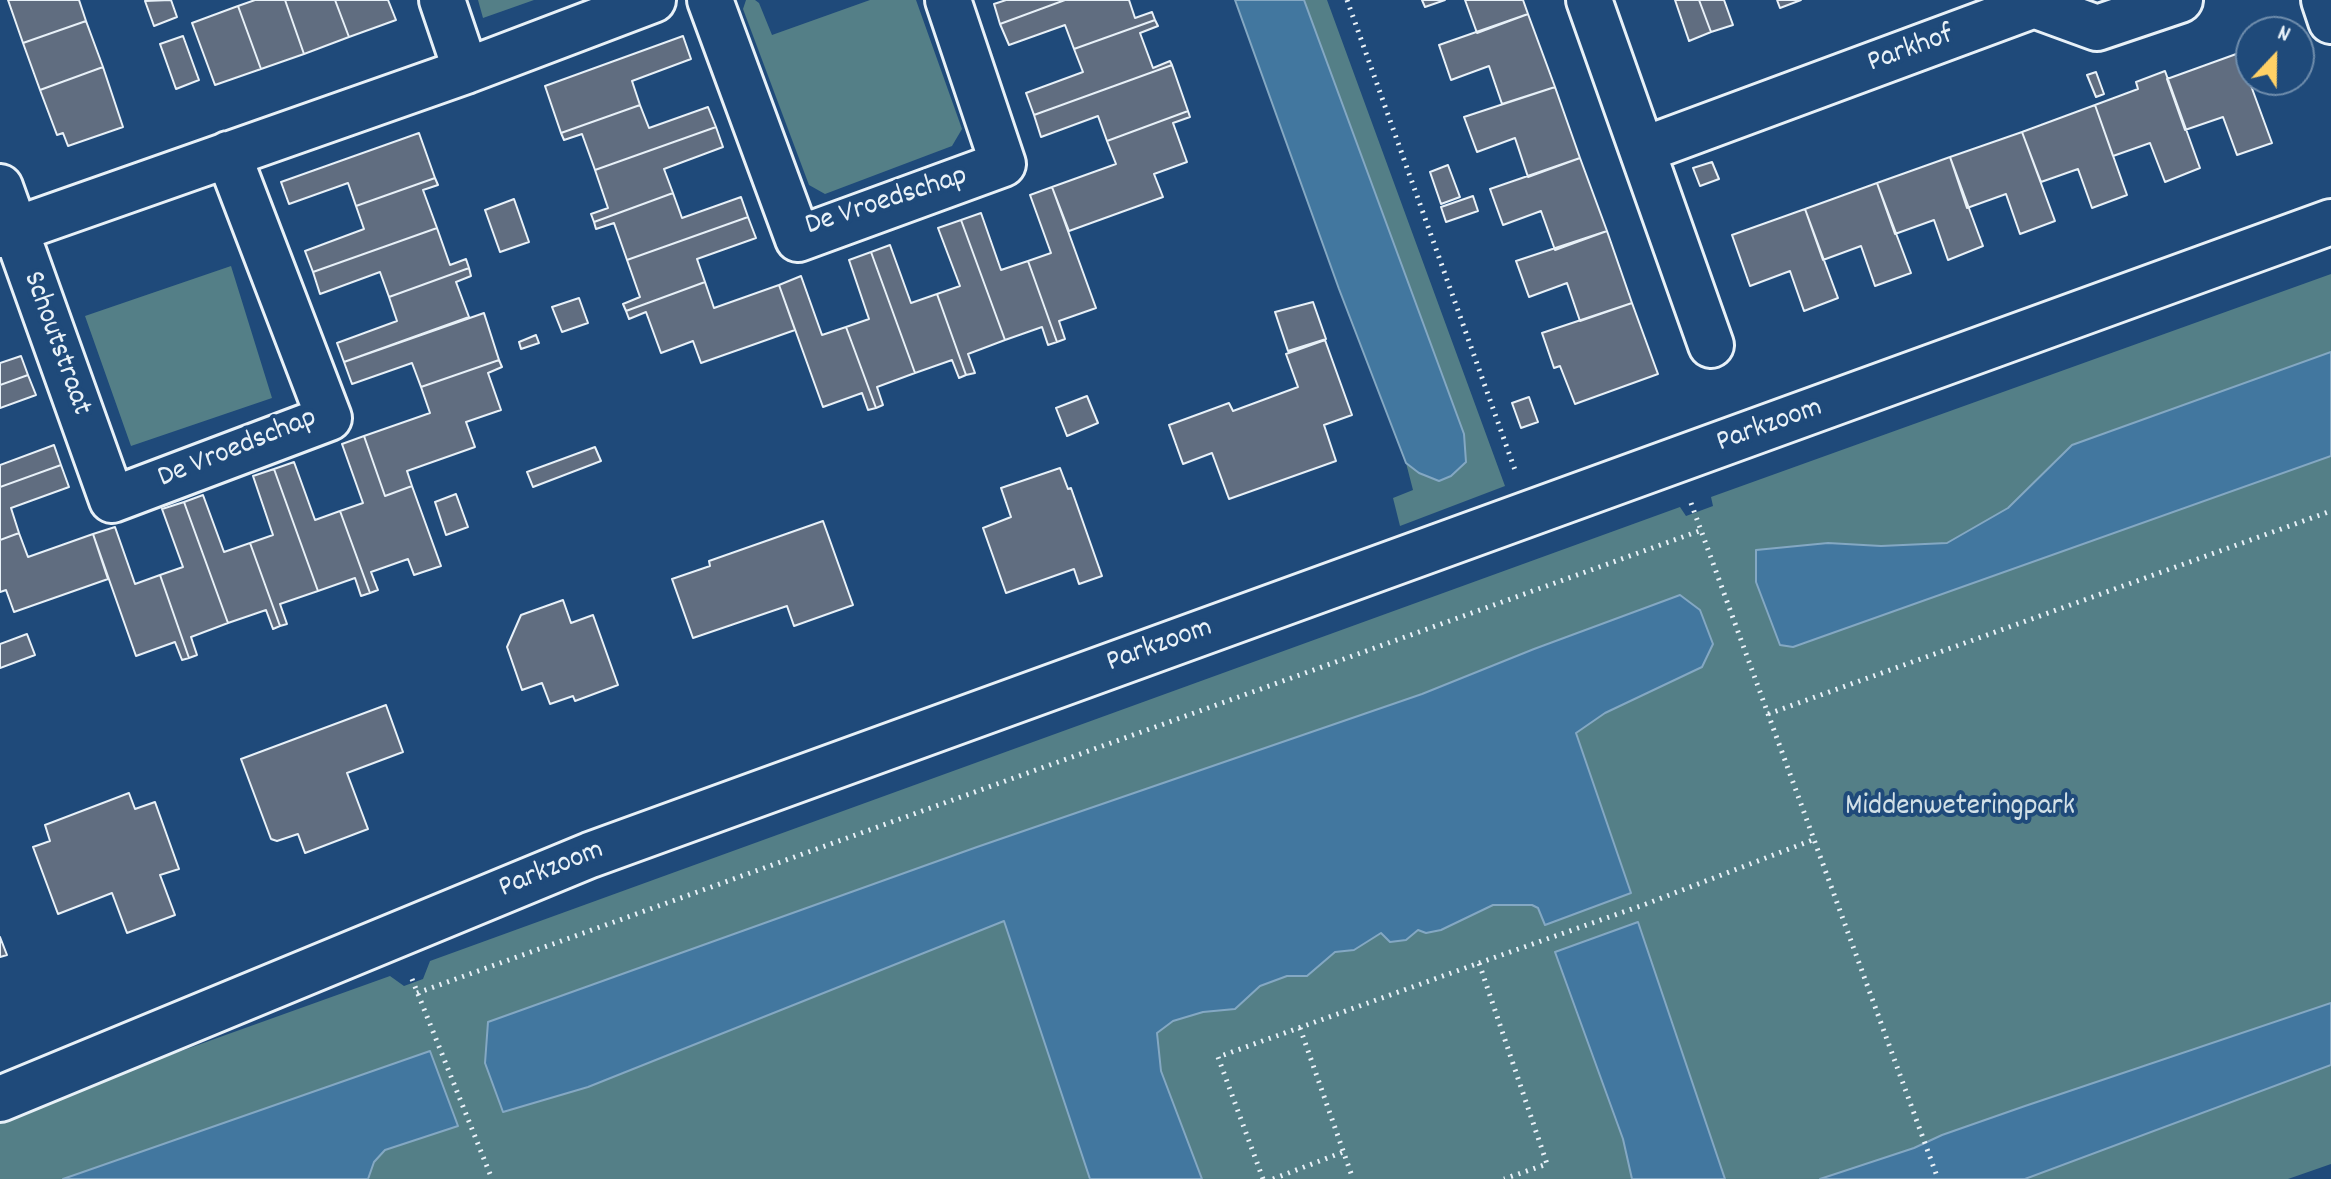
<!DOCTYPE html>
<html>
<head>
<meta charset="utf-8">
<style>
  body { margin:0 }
  #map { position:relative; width:2331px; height:1179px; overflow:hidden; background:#1f4a7a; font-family:Dekko,sans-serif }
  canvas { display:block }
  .north { position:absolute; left:2235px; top:16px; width:80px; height:80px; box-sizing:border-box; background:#1f4a7a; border:2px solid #6f8dac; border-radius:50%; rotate:22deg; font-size:22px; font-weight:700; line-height:32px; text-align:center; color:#e8f1f8 }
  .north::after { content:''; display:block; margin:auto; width:28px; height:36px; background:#ffd166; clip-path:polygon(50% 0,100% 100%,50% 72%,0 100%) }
</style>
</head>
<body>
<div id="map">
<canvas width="2331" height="1179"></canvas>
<div class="north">N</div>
</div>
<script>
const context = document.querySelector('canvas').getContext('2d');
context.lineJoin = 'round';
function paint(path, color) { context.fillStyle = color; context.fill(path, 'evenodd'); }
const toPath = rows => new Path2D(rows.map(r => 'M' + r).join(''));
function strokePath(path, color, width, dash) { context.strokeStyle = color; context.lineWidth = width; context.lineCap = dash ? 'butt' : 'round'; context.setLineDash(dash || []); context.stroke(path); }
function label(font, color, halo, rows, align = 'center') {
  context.font = font + ' Dekko,sans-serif'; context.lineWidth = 8; context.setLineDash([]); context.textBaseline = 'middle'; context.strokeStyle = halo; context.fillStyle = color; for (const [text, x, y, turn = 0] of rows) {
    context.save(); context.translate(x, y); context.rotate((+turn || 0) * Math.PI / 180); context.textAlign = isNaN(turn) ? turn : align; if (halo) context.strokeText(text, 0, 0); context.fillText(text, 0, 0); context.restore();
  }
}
paint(toPath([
  [478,0,534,0,483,18],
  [746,0,755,0,759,3,772,35,870,0,916,0,962,129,952,146,825,194,809,185,743,9],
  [1304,0,1327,0,1505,486,1400,526,1393,498,1413,490,1406,463,1419,473,1464,434],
  [231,266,272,398,131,446,85,316],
  [2331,274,2331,1164,2288,1179,0,1179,0,1116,390,976,404,986,423,979,430,961,1680,507,1686,516,1713,506,1711,497]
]), '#547f87');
const water = toPath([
  [1235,0,1304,0,1464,434,1466,462,1451,476,1439,481,1419,473,1406,463,1339,289,1235,0],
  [2331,352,2331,456,1793,647,1780,645,1756,582,1756,550,1828,543,1881,546,1947,543,2008,508,2072,445,2331,352],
  [1680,595,1700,610,1713,644,1702,667,1605,713,1576,733,1631,893,1545,925,1538,908,1532,905,1493,905,1441,930,1426,933,1418,930,1406,940,1390,942,1381,933,1354,950,1335,952,1307,976,1287,976,1260,986,1235,1009,1203,1012,1173,1021,1157,1033,1161,1071,1202,1179,1090,1179,1004,921,588,1087,503,1112,485,1063,488,1022,977,847,1422,694,1534,649,1680,595],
  [1638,922,1725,1179,1632,1179,1623,1139,1555,952,1638,922],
  [2331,1003,2331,1065,2025,1179,1820,1179,1914,1148,1942,1135,2025,1106,2331,1003],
  [430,1051,458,1126,385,1150,374,1162,368,1179,63,1179,430,1051]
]);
paint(water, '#42779f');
strokePath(water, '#84a8c3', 2);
const building = toPath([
  [8,0,79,0,86,21,23,43,8,0],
  [171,0,177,17,154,26,145,1,171,0],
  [255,0,285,0,304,54,261,69,238,6,255,0],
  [285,0,335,0,349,37,304,54,285,0],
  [335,0,388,0,396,20,349,37,335,0],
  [1006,0,1065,0,1000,24,994,4,1006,0],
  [1065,0,1129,0,1135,18,1152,12,1155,20,1074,49,1065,25,1009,45,1000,24,1065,0],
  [1422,0,1445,0,1425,7,1422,0],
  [1465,0,1523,0,1528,14,1477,33,1465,0],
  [1675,0,1699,0,1711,32,1689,41,1675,0],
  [1699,0,1724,0,1733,25,1711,32,1699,0],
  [1777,0,1801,0,1780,8,1777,0],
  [238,6,261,69,215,85,192,23,238,6],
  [1528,14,1555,87,1502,104,1489,66,1451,80,1439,45,1528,14],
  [1155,20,1158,26,1140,33,1153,68,1170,61,1172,65,1034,115,1026,93,1083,72,1074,49,1155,20],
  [86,21,103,67,40,90,23,43,86,21],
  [183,36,199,80,176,89,160,44,183,36],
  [683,36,691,59,632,81,640,105,561,133,545,86,683,36],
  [2239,53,2272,143,2237,155,2223,117,2185,130,2167,79,2239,53],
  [1172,65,1188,111,1107,141,1098,116,1041,137,1034,115,1172,65],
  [103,67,123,127,68,146,63,133,57,135,40,90,103,67],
  [2165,71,2200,168,2165,182,2150,143,2113,156,2095,105,2138,89,2136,82,2165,71],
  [2096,72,2104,94,2096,97,2087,75,2096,72],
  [1555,87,1580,158,1528,177,1515,138,1477,152,1464,117,1555,87],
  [640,105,649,128,708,107,716,127,595,170,582,134,564,140,561,133,640,105],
  [2095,105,2127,195,2092,208,2078,169,2041,182,2022,132,2095,105],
  [1188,111,1190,117,1173,123,1187,162,1154,174,1163,197,1069,231,1052,187,1116,164,1107,141,1188,111],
  [716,127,723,147,664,169,673,193,594,222,591,214,608,208,595,170,716,127],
  [2022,132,2055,221,2020,234,2006,194,1967,208,1950,157,2022,132],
  [419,133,435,178,356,206,348,183,289,204,281,182,419,133],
  [1950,157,1983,246,1948,260,1934,220,1895,234,1877,183,1950,157],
  [1580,158,1607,231,1555,250,1541,211,1503,225,1490,189,1580,158],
  [1712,162,1719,179,1700,186,1693,168,1712,162],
  [1448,165,1460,197,1441,204,1430,172,1448,165],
  [435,178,438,185,423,190,437,228,313,272,305,251,364,229,356,206,435,178],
  [1877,183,1911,273,1875,286,1861,246,1823,260,1805,209,1877,183],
  [1052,187,1096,308,1059,321,1065,339,1057,342,1028,261,1051,253,1030,195,1052,187],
  [673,193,682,218,741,197,748,217,627,260,614,223,596,229,594,222,673,193],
  [1473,196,1478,211,1446,222,1441,207,1473,196],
  [514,199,529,242,500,252,485,210,514,199],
  [1805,209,1838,298,1804,311,1790,271,1750,286,1732,235,1805,209],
  [981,213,1001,270,1028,261,1057,342,1048,345,1042,327,1005,340,961,220,981,213],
  [748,217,756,238,697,259,705,282,626,311,623,304,640,297,627,260,748,217],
  [961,220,1005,340,968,354,975,373,966,375,937,294,960,286,938,228,961,220],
  [437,228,450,265,466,259,469,268,389,297,380,272,320,294,313,272,437,228],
  [1607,231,1632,303,1580,321,1567,283,1529,297,1516,261,1607,231],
  [890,245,911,303,937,294,966,375,959,378,952,360,915,373,871,252,890,245],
  [871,252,915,373,877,387,883,405,876,408,846,327,869,319,849,260,871,252],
  [469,268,471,276,456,282,469,317,344,362,337,343,397,321,389,297,469,268],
  [801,276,822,335,846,327,876,408,868,410,862,393,823,407,779,285,801,276],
  [705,282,714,308,779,285,795,330,701,363,693,341,661,353,646,312,629,319,626,311,705,282],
  [579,298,588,323,562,332,552,307,579,298],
  [1313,302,1326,339,1288,351,1275,312,1313,302],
  [1632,303,1658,374,1575,404,1560,366,1554,368,1542,333,1632,303],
  [484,313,499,360,421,387,412,363,352,384,344,362,484,313],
  [536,335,539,343,521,349,519,342,536,335],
  [1325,340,1352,415,1324,425,1336,461,1229,499,1212,453,1183,464,1169,425,1229,403,1233,411,1298,387,1286,354,1325,340],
  [21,356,28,375,0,385,0,363,21,356],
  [499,360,502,367,488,373,501,410,466,422,475,447,407,471,412,486,385,496,364,436,430,413,421,387,499,360],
  [28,375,36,395,0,408,0,385,28,375],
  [1087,396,1098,423,1067,436,1056,408,1087,396],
  [1529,397,1538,422,1521,428,1512,403,1529,397],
  [364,436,385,496,412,486,441,566,414,575,408,559,371,572,378,590,370,593,340,511,363,503,342,444,364,436],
  [54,445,61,465,0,487,0,465,54,445],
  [595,447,601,461,533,487,527,472,595,447],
  [294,462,315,520,340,511,370,593,361,596,355,578,318,591,274,469,294,462],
  [61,465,69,487,11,508,19,533,0,540,0,487,61,465],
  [1060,468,1068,489,1071,488,1102,576,1079,584,1074,569,1006,593,983,528,1011,517,1001,488,1060,468],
  [274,469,318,591,280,604,287,624,280,626,250,543,273,535,253,476,274,469],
  [456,494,468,527,446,535,435,502,456,494],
  [203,495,224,552,250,543,280,626,273,629,266,610,228,623,184,502,203,495],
  [184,502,228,623,191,637,197,655,189,658,160,575,183,567,162,509,184,502],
  [823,521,853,605,794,626,787,606,693,638,672,579,710,566,709,561,823,521],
  [115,527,135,584,160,575,189,658,182,660,175,642,136,656,93,534,115,527],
  [19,533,28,557,93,534,108,579,14,612,6,590,0,592,0,540,19,533],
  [563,600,571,623,593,615,618,685,575,701,573,696,550,704,542,683,522,690,507,647,521,615,563,600],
  [27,634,35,655,0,668,0,644,27,634],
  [386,705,403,752,347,773,368,829,305,853,298,834,277,841,271,839,241,759,386,705],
  [129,793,135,809,155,802,179,869,160,875,175,915,127,933,112,893,58,914,33,847,50,841,45,825,129,793],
  [0,937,7,955,0,957,0,937]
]);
paint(building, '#606d80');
strokePath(building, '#e8f1f8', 2);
const minor = toPath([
  [442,0,466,71],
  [710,0,798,239,1003,164,948,0],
  [1589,0,1711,345],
  [2324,0,2331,21],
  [1643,150,2034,5,2097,28,2180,0],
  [0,187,112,500,329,418,228,154],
  [0,235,466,71,653,0],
  [0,1099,590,855,2331,222]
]);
strokePath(minor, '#e8f1f8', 50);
strokePath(toPath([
  [1347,0,1515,470],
  [1691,503,1938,1179],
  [1768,714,2331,511],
  [1479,963,1646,904,1815,839],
  [412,979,492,1179],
  [417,993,1702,530],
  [1300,1028,1353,1179],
  [1263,1179,1218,1057,1479,963,1547,1164,1504,1179],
  [1273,1179,1343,1152]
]), '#e8f1f8', 5, [2, 6]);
strokePath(minor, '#1f4a7a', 44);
label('30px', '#e8f1f8', '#1f4a7a', [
  ["Parkhof",1911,51,-20],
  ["De Vroedschap",887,203,-18],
  ["Schoutstraat",55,344,70],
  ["Parkzoom",1770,427,-20],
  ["De Vroedschap",238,450,-22],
  ["Parkzoom",1160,647,-20],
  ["Parkzoom",552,871,-22]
]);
label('30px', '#d2e0e7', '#1f4a7a', [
  ["Middenweteringpark",1960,809]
]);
</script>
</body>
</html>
